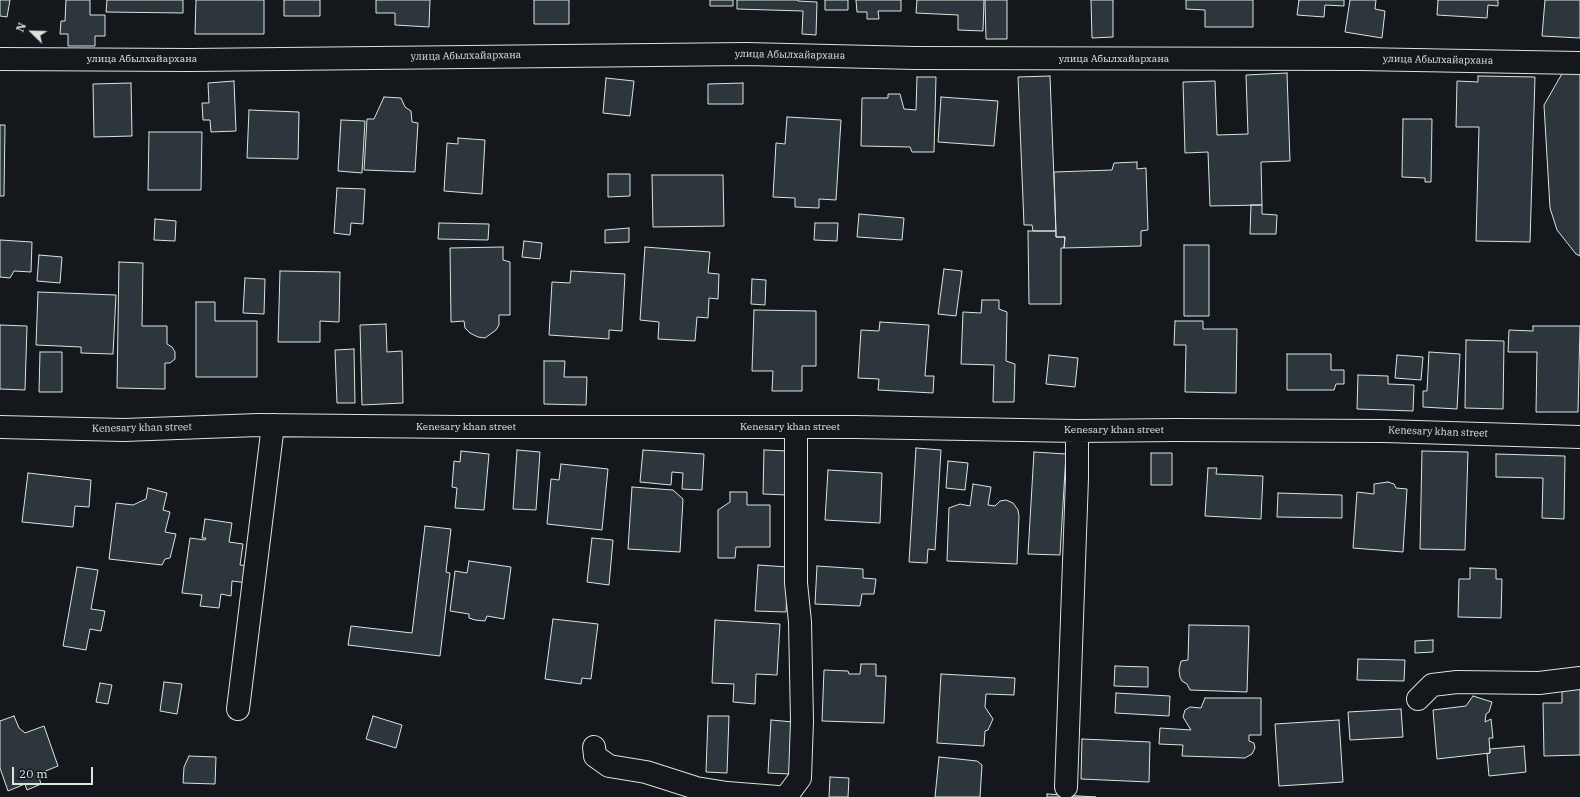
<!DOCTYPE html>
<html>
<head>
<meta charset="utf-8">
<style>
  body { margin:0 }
  #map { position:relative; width:1580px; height:797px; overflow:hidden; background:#14181c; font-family:"IBM Plex Serif",serif }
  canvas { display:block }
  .north { position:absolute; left:12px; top:12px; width:40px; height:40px; -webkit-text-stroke:3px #14181c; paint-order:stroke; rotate:293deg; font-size:11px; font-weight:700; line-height:16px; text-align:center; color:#d8e6dc }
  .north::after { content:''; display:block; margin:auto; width:14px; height:18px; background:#d8e6dc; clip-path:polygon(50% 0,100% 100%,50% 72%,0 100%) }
  .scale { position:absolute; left:12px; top:767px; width:81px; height:18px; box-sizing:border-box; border:2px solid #d8e6dc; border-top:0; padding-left:5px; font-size:12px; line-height:14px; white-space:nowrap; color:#d8e6dc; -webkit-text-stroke:3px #14181c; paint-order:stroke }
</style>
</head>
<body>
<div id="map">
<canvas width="1580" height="797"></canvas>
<div class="north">N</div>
<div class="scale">20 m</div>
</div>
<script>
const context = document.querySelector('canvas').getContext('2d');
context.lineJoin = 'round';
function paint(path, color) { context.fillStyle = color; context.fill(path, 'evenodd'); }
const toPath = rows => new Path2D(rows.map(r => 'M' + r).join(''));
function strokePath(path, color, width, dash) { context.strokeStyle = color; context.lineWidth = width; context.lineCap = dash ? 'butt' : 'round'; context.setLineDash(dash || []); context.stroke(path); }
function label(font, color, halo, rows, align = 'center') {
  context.font = font + ' "IBM Plex Serif",serif'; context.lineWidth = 3; context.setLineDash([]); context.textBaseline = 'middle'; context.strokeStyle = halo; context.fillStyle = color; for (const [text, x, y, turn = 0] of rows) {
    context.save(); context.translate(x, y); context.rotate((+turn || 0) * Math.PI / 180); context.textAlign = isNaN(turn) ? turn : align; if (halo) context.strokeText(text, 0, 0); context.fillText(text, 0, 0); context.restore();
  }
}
const building = toPath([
  [0,0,10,0,7,17,0,16,0,0],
  [66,0,90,0,90,15,105,15,105,36,95,36,95,46,68,46,68,34,60,34,61,21,65,21,66,0],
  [107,0,183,0,183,13,106,12,107,0],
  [196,0,264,0,264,34,195,34,196,0],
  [284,0,320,0,320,16,284,16,284,0],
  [376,0,430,0,429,27,395,25,395,13,376,13,376,0],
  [534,0,569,0,569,24,534,24,534,0],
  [710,0,733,0,733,6,710,6,710,0],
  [737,0,798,0,798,1,817,2,816,35,802,34,803,11,737,9,737,0],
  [825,0,848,0,848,10,825,10,825,0],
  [856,0,901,0,901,11,878,11,879,19,867,19,867,12,857,12,856,0],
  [917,0,984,0,983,31,958,30,958,15,916,13,917,0],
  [985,0,1007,0,1007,39,986,39,985,0],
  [1091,0,1113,0,1113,37,1092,38,1091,0],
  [1186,0,1253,0,1253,27,1205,27,1205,10,1186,9,1186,0],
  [1299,0,1298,0,1344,0,1344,6,1325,5,1324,17,1297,15,1299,0],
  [1350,0,1376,0,1375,9,1385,11,1382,38,1345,32,1350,0],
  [1438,0,1498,0,1498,6,1488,5,1487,18,1437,15,1438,0],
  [1545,0,1580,0,1580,38,1542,36,1545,0],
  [1563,72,1580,72,1580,256,1576,254,1557,230,1550,208,1544,105,1563,72],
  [1287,73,1290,161,1261,162,1262,205,1210,206,1208,152,1185,153,1183,82,1215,81,1217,135,1248,134,1246,75,1287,73],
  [1050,76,1056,231,1033,231,1032,225,1024,225,1018,77,1050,76],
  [1478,76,1535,77,1530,242,1476,241,1479,127,1456,127,1457,81,1478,82,1478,76],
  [917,77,936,77,934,152,912,152,910,147,861,146,862,98,888,98,888,94,900,94,904,109,916,110,917,77],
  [606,78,634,81,630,116,603,113,606,78],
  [234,81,236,131,211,132,210,120,203,120,202,103,209,103,208,83,234,81],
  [131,83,132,136,94,137,93,84,131,83],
  [743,83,743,104,708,104,708,84,743,83],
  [384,97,401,98,405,107,411,111,412,122,418,123,415,172,364,170,367,119,374,119,384,97],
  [941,97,998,101,994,146,938,142,941,97],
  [249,110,299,112,298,159,247,158,249,110],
  [787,117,841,120,836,200,819,199,819,208,795,207,795,198,773,197,776,143,785,144,787,117],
  [1403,119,1432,119,1431,182,1425,182,1425,178,1402,177,1403,119],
  [341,120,365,121,362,173,338,171,341,120],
  [0,125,5,125,4,196,0,196,0,125],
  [149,132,202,132,201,190,148,190,149,132],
  [458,138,485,140,482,194,444,191,447,143,458,144,458,138],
  [1137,162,1137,169,1146,168,1148,230,1141,231,1141,246,1064,248,1065,237,1056,237,1054,172,1112,170,1114,163,1137,162],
  [608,174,630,174,630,196,608,197,608,174],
  [652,175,723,175,724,226,653,227,652,175],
  [337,188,365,189,363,224,351,223,350,235,334,233,337,188],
  [1251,205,1262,205,1262,214,1277,215,1276,234,1250,234,1251,205],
  [859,214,904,218,902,240,857,237,859,214],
  [155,219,176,221,175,241,154,240,155,219],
  [439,223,489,224,488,240,438,239,439,223],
  [815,223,838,223,837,241,814,240,815,223],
  [629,228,629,242,605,243,605,230,629,228],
  [1028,231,1056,231,1056,237,1065,237,1064,248,1061,248,1061,304,1029,304,1028,231],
  [0,240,32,242,31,272,14,271,10,278,0,277,0,240],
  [524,241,542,243,540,259,522,257,524,241],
  [1184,245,1209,245,1209,316,1184,316,1184,245],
  [503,247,503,260,510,262,510,315,499,315,499,325,496,330,485,338,478,337,470,333,465,328,464,321,451,322,450,248,503,247],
  [645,247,710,252,708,273,719,274,718,299,709,298,708,318,697,317,695,341,658,339,659,322,640,320,645,247],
  [39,255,62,257,60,283,37,281,39,255],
  [119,262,143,263,142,326,167,326,167,344,172,347,175,352,175,359,170,363,165,363,165,389,117,388,119,262],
  [944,269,962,271,956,316,938,314,944,269],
  [280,271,340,272,339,322,320,321,320,342,278,342,280,271],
  [571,271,625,274,622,331,609,330,609,339,549,335,552,282,570,283,571,271],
  [245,278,265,279,264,314,243,313,245,278],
  [752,279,766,280,765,305,751,304,752,279],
  [38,292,116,295,113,354,81,353,81,347,36,345,38,292],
  [982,300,999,300,999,309,1007,312,1006,361,1015,364,1014,402,993,402,994,365,961,364,963,312,981,313,982,300],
  [196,302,215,302,215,321,257,321,257,377,196,377,196,302],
  [754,310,816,311,816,366,802,366,802,391,772,391,773,371,752,371,754,310],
  [1175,321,1203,321,1203,329,1237,329,1236,393,1185,392,1186,345,1174,345,1175,321],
  [880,322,929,325,925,376,934,376,933,393,878,390,879,379,858,378,861,330,879,331,880,322],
  [386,324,387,352,402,351,403,403,362,405,360,325,386,324],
  [0,325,27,326,25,390,0,389,0,325],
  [1533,326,1580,326,1578,412,1536,412,1537,352,1508,352,1509,330,1533,331,1533,326],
  [1466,340,1504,341,1503,409,1465,408,1466,340],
  [354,349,355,403,337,403,335,350,354,349],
  [40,352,62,352,62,392,39,392,40,352],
  [1429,352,1460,354,1457,409,1423,407,1423,391,1427,391,1429,352],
  [1287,354,1331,354,1331,370,1344,370,1344,384,1336,384,1334,390,1287,390,1287,354],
  [1049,355,1078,358,1075,387,1046,384,1049,355],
  [1397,355,1423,357,1421,380,1395,378,1397,355],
  [544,361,565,361,564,377,587,377,586,405,544,404,544,361],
  [1358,375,1388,376,1388,384,1414,385,1413,411,1357,409,1358,375],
  [916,448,941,450,935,550,928,549,927,563,909,562,916,448],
  [517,450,540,452,536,510,513,509,517,450],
  [643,450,704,454,702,490,682,489,683,473,672,472,671,485,640,482,643,450],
  [764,450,788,451,787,495,763,494,764,450],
  [461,451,489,454,484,510,455,508,457,488,452,487,454,461,460,462,461,451],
  [1422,451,1468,452,1465,550,1420,549,1422,451],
  [1034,452,1066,454,1060,555,1028,554,1034,452],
  [1151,453,1172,453,1172,485,1151,485,1151,453],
  [1496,454,1565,456,1564,519,1542,518,1543,478,1496,477,1496,454],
  [948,461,968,463,965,490,946,488,948,461],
  [561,464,608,469,602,530,547,524,551,479,559,480,561,464],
  [1208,468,1217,468,1216,474,1263,476,1261,519,1205,516,1208,468],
  [828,470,882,473,880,523,825,520,828,470],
  [28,473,91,480,89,507,75,506,73,527,22,522,28,473],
  [1388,482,1394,484,1396,488,1407,489,1403,552,1353,548,1357,492,1374,494,1374,484,1388,482],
  [973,484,991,487,988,505,995,506,1000,501,1006,500,1013,503,1018,510,1019,516,1017,564,947,561,949,508,960,504,970,506,973,484],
  [632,487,673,490,683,499,680,552,628,549,632,487],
  [148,488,167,493,163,510,170,512,165,532,176,534,170,558,165,559,162,565,109,559,116,503,133,505,146,499,148,488],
  [730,492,747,492,747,505,770,505,770,547,736,547,735,558,718,558,718,510,730,502,730,492],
  [1278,493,1342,495,1342,518,1277,517,1278,493],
  [205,519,232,523,229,542,243,544,240,565,249,566,247,583,232,581,231,596,221,594,219,608,200,606,202,595,182,593,190,538,205,540,206,538,202,538,205,519],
  [425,526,451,529,446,572,450,573,440,656,348,645,351,626,412,633,425,526],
  [592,538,613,540,609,585,587,582,592,538],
  [469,561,511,567,504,619,487,616,485,621,475,620,469,618,469,614,450,611,455,571,467,573,469,561],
  [758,565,788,567,786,612,755,611,758,565],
  [817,566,863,569,863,578,876,579,874,594,862,594,860,606,815,604,817,566],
  [77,567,98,570,91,609,105,611,101,631,90,629,86,650,63,646,77,567],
  [1470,568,1496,569,1496,579,1502,579,1501,618,1458,617,1459,579,1470,579,1470,568],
  [553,619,598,624,591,679,582,678,581,684,545,679,553,619],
  [715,620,780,624,777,675,756,674,755,704,733,702,734,684,712,683,715,620],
  [1189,625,1249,626,1247,692,1190,690,1187,684,1182,681,1180,677,1179,670,1181,661,1188,660,1189,625],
  [1433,640,1433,652,1415,653,1415,641,1433,640],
  [1358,659,1405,660,1404,681,1357,680,1358,659],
  [861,664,876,664,876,676,886,676,884,723,822,721,824,670,848,671,849,674,860,674,861,664],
  [1115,666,1148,667,1148,687,1114,686,1115,666],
  [941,674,1015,678,1014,695,986,694,985,707,993,719,988,730,985,731,984,746,937,743,941,674],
  [164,682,182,684,177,714,160,711,164,682],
  [100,683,112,685,108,704,96,702,100,683],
  [1562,686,1580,686,1580,755,1544,756,1543,703,1562,703,1562,686],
  [1116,693,1170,696,1169,716,1115,713,1116,693],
  [1473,696,1492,702,1489,712,1486,714,1485,722,1491,719,1493,738,1489,738,1490,753,1437,759,1433,710,1466,706,1473,696],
  [1205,698,1261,698,1261,735,1249,735,1249,741,1254,743,1255,748,1252,754,1245,758,1182,756,1183,745,1159,744,1160,728,1191,730,1183,717,1185,710,1190,707,1201,708,1205,698],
  [1401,709,1403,737,1350,740,1348,712,1401,709],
  [14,716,19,728,25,733,44,726,58,766,38,774,41,784,27,790,25,784,8,791,0,768,0,721,14,716],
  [373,716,402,725,396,748,366,739,373,716],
  [708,716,729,716,727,773,706,772,708,716],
  [771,720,793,722,790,774,768,773,771,720],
  [1339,720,1343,782,1279,786,1275,724,1339,720],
  [1082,739,1150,742,1149,782,1081,779,1082,739],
  [1524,746,1526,772,1489,776,1487,754,1490,753,1490,749,1524,746],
  [189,756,216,757,215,784,183,783,184,767,189,756],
  [939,757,977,761,982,765,980,797,935,797,939,757],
  [830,777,849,778,848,797,829,797,830,777],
  [1047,794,1096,797,1047,797,1047,794]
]);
paint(building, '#2c363c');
strokePath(building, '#d8e6dc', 1);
const minor = toPath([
  [0,59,190,60,746,54,915,58,1359,59,1580,63],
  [0,427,124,430,258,425,460,427,855,427,1077,431,1177,430,1384,431,1580,437],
  [1418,699,1432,685,1457,682,1539,683,1580,678],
  [238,709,273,425],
  [594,747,595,756,609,766,646,772,696,788,727,793,778,797],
  [1066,787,1077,478,1077,431],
  [786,797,800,778,802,721,800,622,796,583,796,427]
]);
strokePath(minor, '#d8e6dc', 24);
strokePath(minor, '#14181c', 22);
label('10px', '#d8e6dc', '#14181c', [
  ["улица Абылхайархана",790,55,1],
  ["улица Абылхайархана",466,56,-1],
  ["улица Абылхайархана",142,59],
  ["улица Абылхайархана",1114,59],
  ["улица Абылхайархана",1438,60,1],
  ["Kenesary khan street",466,427],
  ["Kenesary khan street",790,427],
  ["Kenesary khan street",142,428,-1],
  ["Kenesary khan street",1114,430],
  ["Kenesary khan street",1438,432,2]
]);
</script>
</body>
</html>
